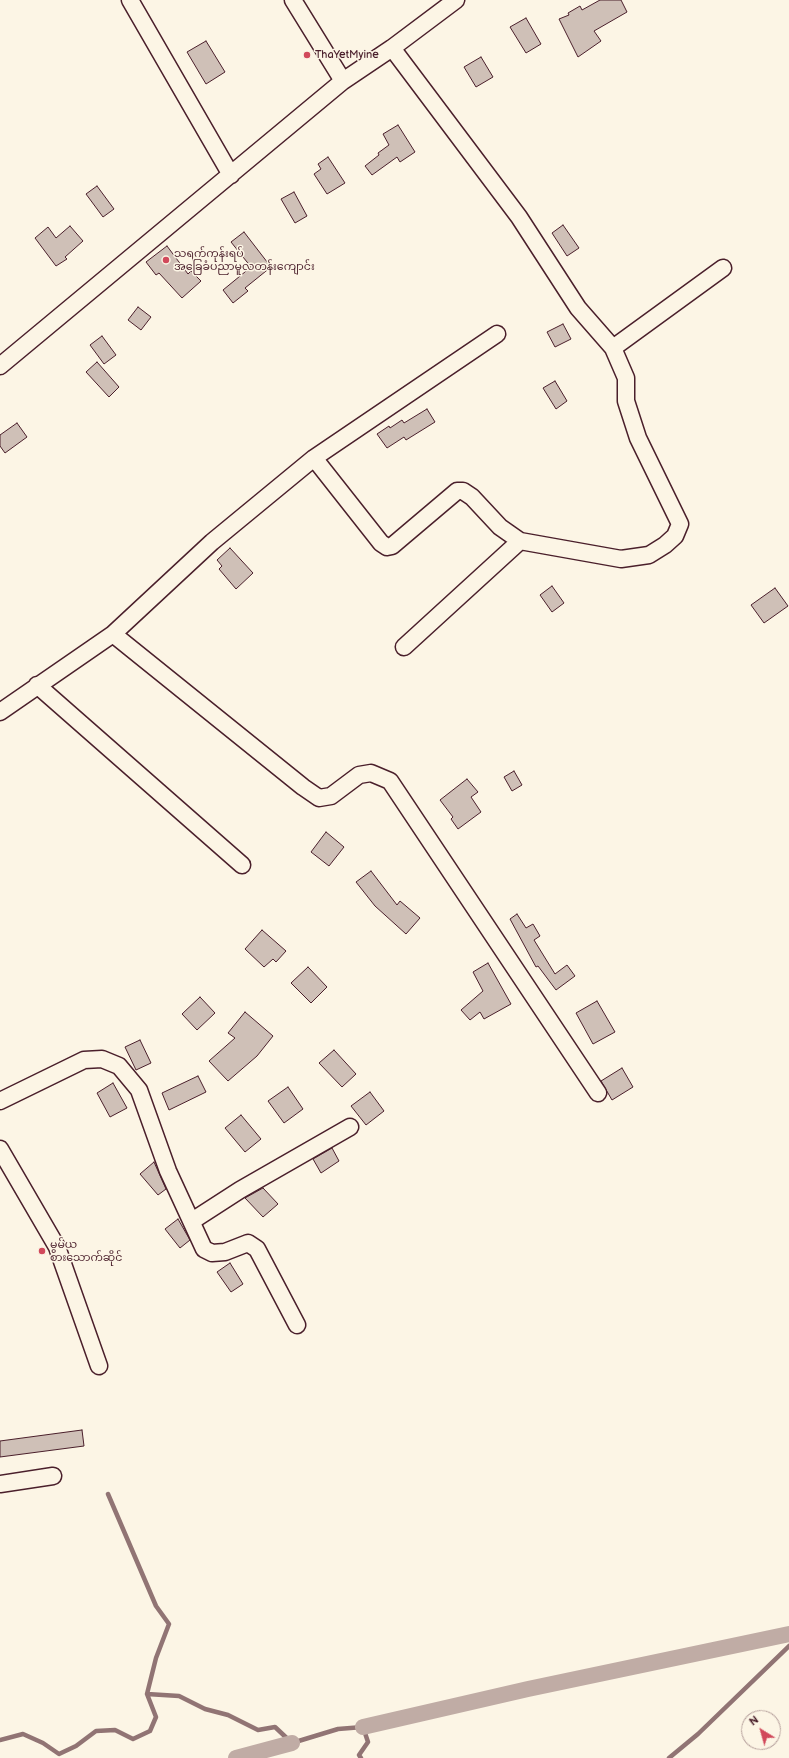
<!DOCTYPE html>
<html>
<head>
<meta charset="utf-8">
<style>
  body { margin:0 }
  #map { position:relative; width:789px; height:1758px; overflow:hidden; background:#fcf5e5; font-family:"Balsamiq Sans",sans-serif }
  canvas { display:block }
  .north { position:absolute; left:741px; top:1710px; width:40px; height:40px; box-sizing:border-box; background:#fcf5e5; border:1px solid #b59f9b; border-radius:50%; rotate:323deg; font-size:11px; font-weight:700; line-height:16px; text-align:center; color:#4a1f2b }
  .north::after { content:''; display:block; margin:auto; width:14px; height:18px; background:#d1495b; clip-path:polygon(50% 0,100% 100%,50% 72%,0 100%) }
</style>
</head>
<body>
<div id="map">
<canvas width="789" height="1758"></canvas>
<div class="north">N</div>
</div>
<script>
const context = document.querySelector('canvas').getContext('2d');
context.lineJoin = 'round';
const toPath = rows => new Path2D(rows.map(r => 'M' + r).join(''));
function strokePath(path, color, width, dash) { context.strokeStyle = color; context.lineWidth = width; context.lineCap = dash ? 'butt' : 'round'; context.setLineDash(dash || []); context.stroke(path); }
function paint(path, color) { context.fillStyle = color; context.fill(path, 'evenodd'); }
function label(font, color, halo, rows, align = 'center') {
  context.font = font + ' "Balsamiq Sans","Noto Sans Myanmar",sans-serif'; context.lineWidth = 3; context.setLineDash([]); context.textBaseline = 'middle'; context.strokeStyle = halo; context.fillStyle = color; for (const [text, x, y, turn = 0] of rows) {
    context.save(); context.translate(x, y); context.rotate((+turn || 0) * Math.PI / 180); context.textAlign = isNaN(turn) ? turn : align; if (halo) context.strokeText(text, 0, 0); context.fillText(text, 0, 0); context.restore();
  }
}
strokePath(toPath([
  [147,1694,179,1696,205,1709,228,1715,258,1730,275,1727,292,1743,338,1729,363,1727,368,1742,359,1755,361,1758],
  [0,1740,23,1734,43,1743,59,1754,76,1746,96,1731,115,1730,133,1739,150,1731,156,1717,147,1694,156,1658,169,1624,156,1606,108,1494],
  [669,1758,698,1734,789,1646]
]), '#917474', 4.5);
strokePath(toPath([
  [363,1727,528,1689,789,1634],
  [236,1758,292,1743]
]), '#c0aca5', 16);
const building = toPath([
  [600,0,621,0,627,12,594,31,601,41,578,57,559,19,569,15,568,13,580,6,582,10,600,0],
  [526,18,541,44,526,53,510,27,526,18],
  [206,41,225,72,206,84,187,52,206,41],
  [481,57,493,77,476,87,464,67,481,57],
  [398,125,415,152,400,162,397,157,372,175,365,166,379,155,378,153,389,145,383,134,398,125],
  [328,157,345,183,327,194,314,174,321,169,318,164,328,157],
  [97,186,114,209,103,217,86,194,97,186],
  [294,192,307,216,295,223,281,199,294,192],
  [563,225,579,248,567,256,552,233,563,225],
  [70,226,83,241,65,257,67,259,56,266,35,238,48,227,56,238,70,226],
  [244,232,271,267,245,288,248,291,233,303,223,290,251,267,231,242,244,232],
  [167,246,188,274,191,271,201,281,182,298,159,273,156,275,146,262,167,246],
  [138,307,151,317,141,330,128,320,138,307],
  [563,324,571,339,555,347,547,332,563,324],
  [102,336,116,355,104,364,90,345,102,336],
  [97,362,119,387,109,397,86,372,97,362],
  [555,381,567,401,556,409,543,388,555,381],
  [427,409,435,422,406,440,404,437,387,448,377,434,389,426,390,428,402,420,404,423,427,409],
  [17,423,27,437,5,453,0,446,0,435,17,423],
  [230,548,253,573,236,589,219,569,222,566,217,560,230,548],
  [552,586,564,603,552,612,540,595,552,586],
  [775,588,788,606,764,623,751,605,775,588],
  [514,771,522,785,512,791,504,777,514,771],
  [467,779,478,792,471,797,481,812,458,829,451,819,453,817,440,800,467,779],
  [326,832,344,847,329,866,311,852,326,832],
  [371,871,397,905,400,901,420,918,406,934,375,906,356,882,371,871],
  [517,914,526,928,533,924,540,936,534,940,555,974,567,965,575,976,556,990,538,966,536,967,510,919,517,914],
  [262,930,286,951,276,962,273,959,264,967,245,949,262,930],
  [488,963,511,1004,484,1019,480,1012,470,1020,461,1010,483,991,473,972,488,963],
  [308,967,327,987,311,1003,291,983,308,967],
  [200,997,215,1013,197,1030,182,1014,200,997],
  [597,1001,615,1032,593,1044,576,1013,597,1001],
  [245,1012,273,1036,257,1056,228,1081,209,1061,235,1038,228,1033,245,1012],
  [140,1040,151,1063,136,1070,125,1047,140,1040],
  [334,1050,356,1074,342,1087,319,1063,334,1050],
  [622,1068,633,1087,612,1100,601,1081,622,1068],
  [198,1076,206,1092,169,1110,162,1093,198,1076],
  [113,1083,127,1108,110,1117,97,1093,113,1083],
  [288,1087,303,1109,284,1123,268,1101,288,1087],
  [370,1092,384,1111,366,1125,351,1106,370,1092],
  [241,1115,261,1139,245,1152,225,1128,241,1115],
  [332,1148,339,1161,321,1173,313,1159,332,1148],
  [154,1162,166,1189,158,1195,140,1174,154,1162],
  [263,1188,278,1204,263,1217,245,1198,263,1188],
  [178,1219,190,1240,180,1248,165,1229,178,1219],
  [230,1263,243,1284,231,1292,217,1272,230,1263],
  [82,1430,84,1446,0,1457,0,1441,82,1430]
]);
paint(building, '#cfc0b7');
strokePath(building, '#4a1f2b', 1);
const street = toPath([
  [130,0,231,175],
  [293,0,343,81],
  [613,348,723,268],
  [0,366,343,81,392,48,456,0],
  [314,458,381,543,387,547,392,546,457,491,463,491,472,497,500,527,520,541,621,559,649,555,665,545,675,536,680,524,638,438,626,401,626,378,613,348,578,308,519,217,392,48],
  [113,634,303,787,319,798,331,796,359,775,371,773,390,781,598,1093],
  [404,647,520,541],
  [37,685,242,865],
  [0,712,113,634,212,542,314,458,497,334],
  [0,1101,84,1060,102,1059,119,1066,139,1090,168,1171,204,1249,212,1253,225,1252,248,1243,257,1249,297,1325],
  [0,1149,57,1247,99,1366],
  [192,1221,240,1190,350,1127],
  [0,1484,53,1476]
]);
strokePath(street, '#4a1f2b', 19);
strokePath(street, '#fcf5e5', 16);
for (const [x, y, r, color] of [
  [307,55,4,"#d1495b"],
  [166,260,4,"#d1495b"],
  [42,1251,4,"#d1495b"]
]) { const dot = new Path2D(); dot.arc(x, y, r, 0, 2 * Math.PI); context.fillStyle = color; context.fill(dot); strokePath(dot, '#fcf5e5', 1.5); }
label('11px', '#4a1f2b', '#fcf5e5', [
  ["ThaYetMyine",315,55],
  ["သရက်ကုန်းရပ်",174,254],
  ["အခြေခံပညာမူလတန်းကျောင်း",174,267],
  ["မွမ်ယ",50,1245],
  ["စားသောက်ဆိုင်",50,1258]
], 'left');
</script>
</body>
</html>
